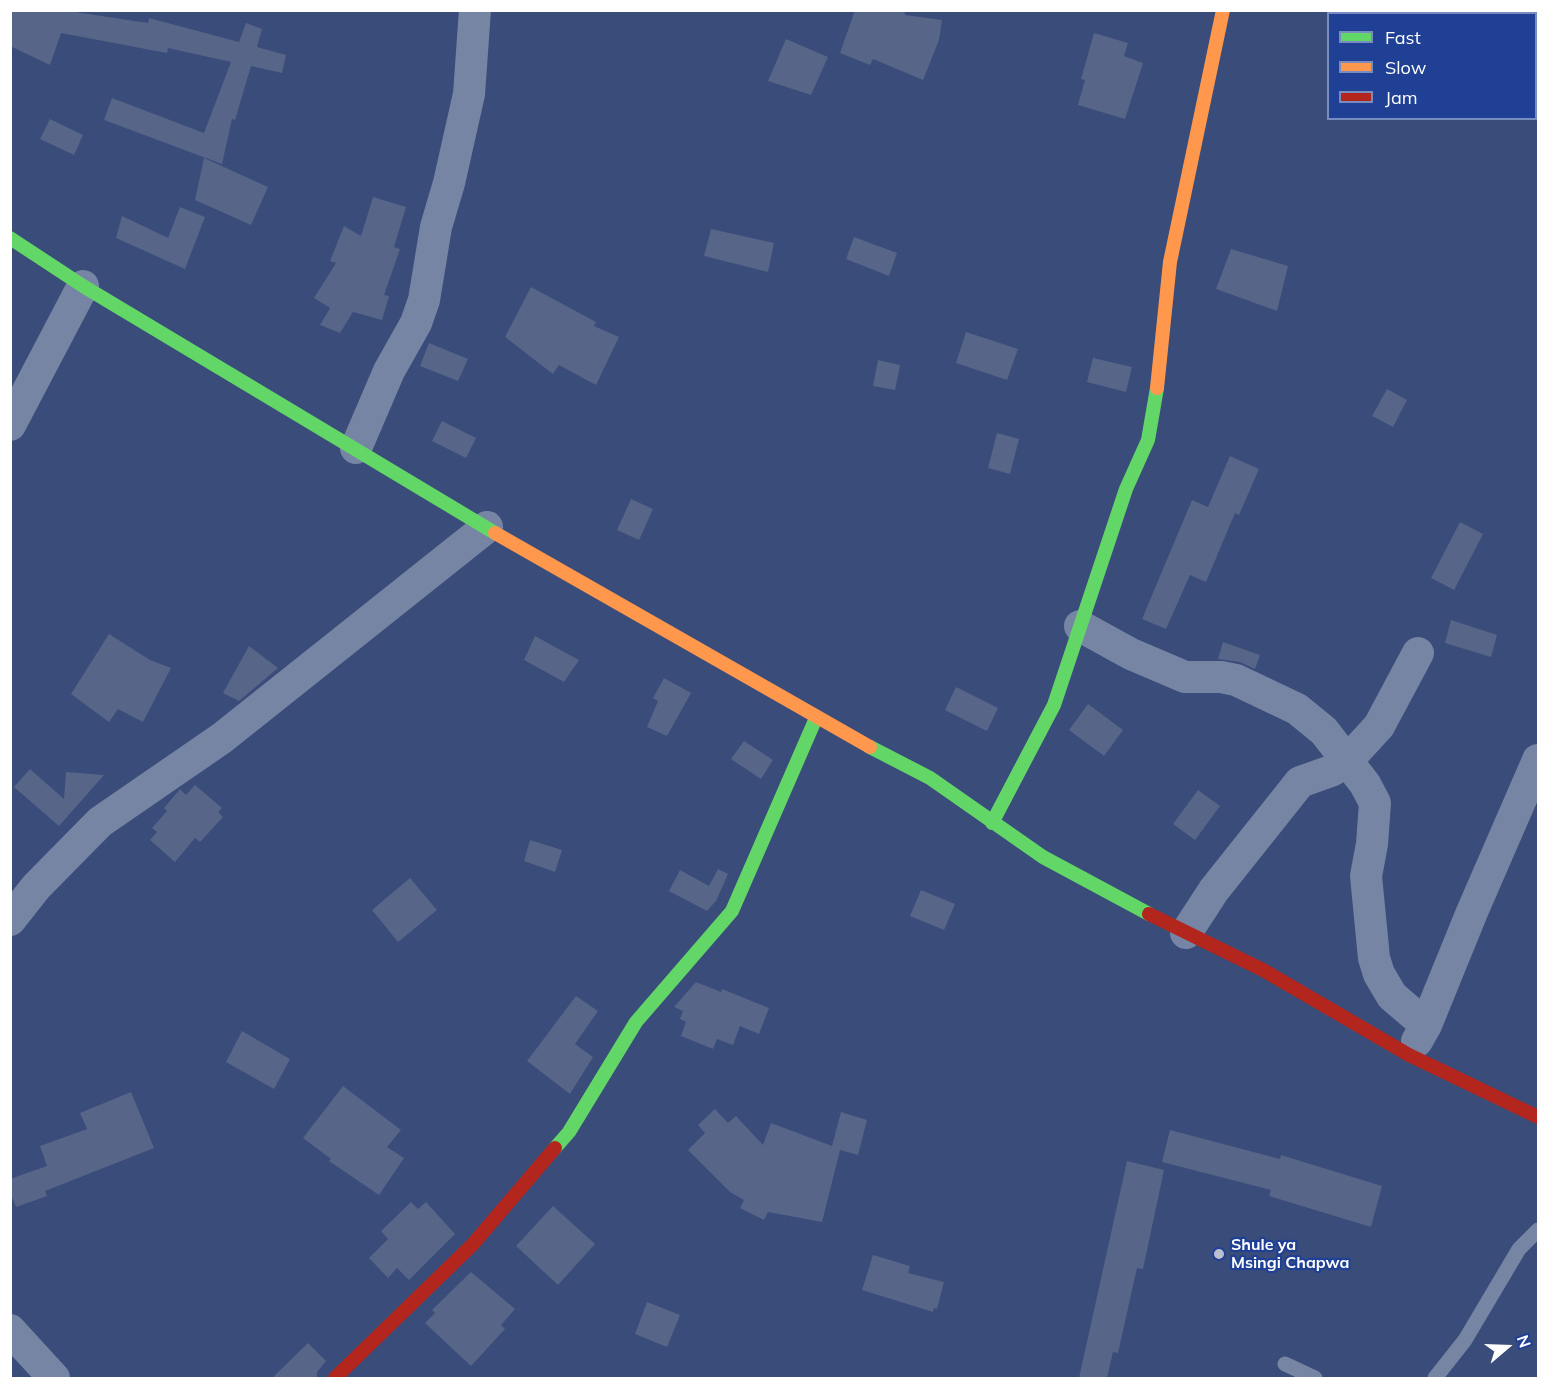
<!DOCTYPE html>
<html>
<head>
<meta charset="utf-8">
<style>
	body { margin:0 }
	#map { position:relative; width:1549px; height:1389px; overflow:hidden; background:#3a4c79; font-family:Mulish,sans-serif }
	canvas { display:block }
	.frame { position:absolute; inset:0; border:12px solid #fff; pointer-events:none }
	.legend { position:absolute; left:1327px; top:12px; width:210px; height:108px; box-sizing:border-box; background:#1f4094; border:2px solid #798cbf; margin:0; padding:8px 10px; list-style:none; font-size:18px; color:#fff }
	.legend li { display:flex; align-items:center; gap:12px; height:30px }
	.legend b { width:30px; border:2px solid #798cbf }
	.north { position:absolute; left:1477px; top:1317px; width:60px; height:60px; -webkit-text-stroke:4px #1f4094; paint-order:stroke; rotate:71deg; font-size:16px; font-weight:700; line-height:24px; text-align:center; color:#fff }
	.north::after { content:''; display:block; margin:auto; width:21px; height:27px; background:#fff; clip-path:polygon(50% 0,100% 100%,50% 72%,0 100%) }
</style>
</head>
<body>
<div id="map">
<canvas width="1549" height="1389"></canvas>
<div class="frame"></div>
<ul class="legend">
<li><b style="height:8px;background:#63d668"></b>Fast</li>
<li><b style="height:8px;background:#ff974d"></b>Slow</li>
<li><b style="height:8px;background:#b3261e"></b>Jam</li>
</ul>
<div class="north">N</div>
</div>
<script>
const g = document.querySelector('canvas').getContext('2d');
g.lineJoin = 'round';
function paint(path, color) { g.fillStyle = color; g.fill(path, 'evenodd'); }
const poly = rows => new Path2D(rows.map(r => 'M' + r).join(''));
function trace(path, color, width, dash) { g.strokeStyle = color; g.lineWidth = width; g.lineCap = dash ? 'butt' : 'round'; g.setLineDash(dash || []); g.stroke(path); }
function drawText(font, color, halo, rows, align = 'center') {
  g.font = font + ' Mulish,sans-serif'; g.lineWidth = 4.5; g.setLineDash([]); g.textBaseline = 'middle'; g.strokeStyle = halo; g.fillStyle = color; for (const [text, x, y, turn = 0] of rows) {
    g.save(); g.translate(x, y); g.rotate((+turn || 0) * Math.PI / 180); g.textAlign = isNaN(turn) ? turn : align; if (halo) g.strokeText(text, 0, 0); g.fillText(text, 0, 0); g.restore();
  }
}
paint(poly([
	[10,10,62,10,148,23,149,18,239,42,246,23,262,29,257,47,286,55,282,73,251,66,235,120,232,119,222,164,104,120,112,98,204,133,231,62,168,48,167,53,61,33,50,65,10,46],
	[855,10,904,10,905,15,942,20,939,40,923,80,873,59,870,65,840,53],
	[1094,33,1128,43,1124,56,1143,63,1125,119,1078,105,1085,80,1081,79],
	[786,39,828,57,811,95,768,81],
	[50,119,83,135,74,155,40,139],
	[204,158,268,187,251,225,195,200],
	[373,197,406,207,394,247,400,249,384,295,389,296,382,320,353,312,340,333,320,325,330,308,314,298,336,263,330,261,344,226,361,236],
	[180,207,205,217,185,269,116,238,122,216,168,238],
	[711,229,774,243,768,272,704,256],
	[854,237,897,253,889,276,846,259],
	[1231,249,1288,266,1277,311,1216,289],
	[531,287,596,322,594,326,619,337,596,385,559,365,553,374,505,337],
	[966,332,1018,349,1007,380,956,363],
	[429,343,468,359,458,381,420,366],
	[1093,358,1132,367,1126,392,1087,382],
	[878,360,900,365,895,390,873,386],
	[1387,389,1407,400,1393,427,1372,416],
	[442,421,476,438,466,458,432,441],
	[997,433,1019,439,1010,474,988,468],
	[1230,456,1259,469,1239,515,1235,513,1206,582,1190,575,1166,629,1142,619,1192,500,1208,507],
	[631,499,653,509,639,540,617,530],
	[1460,522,1483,534,1454,590,1431,578],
	[1451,620,1497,635,1491,657,1445,643],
	[109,634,150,660,171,668,143,722,118,709,109,722,71,694],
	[535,636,579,660,564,682,524,660],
	[1223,642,1260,655,1255,669,1240,662,1218,659],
	[249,646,278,668,239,701,223,693],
	[664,678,691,693,667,736,647,727,658,701,653,698],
	[956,687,998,708,987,731,945,710],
	[1088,704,1123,730,1104,756,1069,730],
	[744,741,773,760,761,779,731,759],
	[30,769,64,799,66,772,104,775,59,826,14,787],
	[195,785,222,808,218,812,223,817,200,842,195,838,175,862,150,840,157,832,152,828,167,811,164,808,180,789,186,795],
	[1198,790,1220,806,1195,840,1173,824],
	[530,840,562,850,555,872,524,861],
	[718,869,728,874,716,901,707,911,669,891,680,870,709,886],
	[410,878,437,910,398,942,372,910],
	[921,890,955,904,944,930,910,916],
	[696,982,721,992,722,989,769,1008,759,1034,740,1026,733,1045,717,1039,713,1049,681,1036,686,1022,680,1019,683,1011,674,1007],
	[576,996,598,1011,575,1044,593,1057,570,1094,527,1061],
	[242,1031,290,1059,274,1089,226,1062],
	[343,1086,401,1130,387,1147,404,1158,379,1195,329,1161,331,1159,303,1138],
	[131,1092,154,1148,45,1191,47,1196,16,1207,10,1192,10,1179,47,1166,40,1146,87,1129,80,1113],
	[715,1109,728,1123,736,1116,763,1145,771,1123,832,1146,841,1112,867,1120,858,1155,840,1150,822,1222,768,1212,764,1220,740,1208,744,1200,730,1192,688,1150,705,1133,698,1125],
	[1170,1130,1280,1159,1281,1155,1382,1186,1371,1227,1269,1196,1271,1190,1162,1162],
	[1127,1161,1164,1170,1143,1269,1137,1268,1118,1353,1113,1352,1107,1378,1079,1378],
	[411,1202,418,1209,426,1202,455,1234,409,1280,397,1268,388,1278,369,1258,388,1239,381,1231],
	[553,1206,595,1244,558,1285,516,1246],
	[873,1255,910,1266,908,1273,944,1282,937,1309,934,1308,933,1312,862,1290],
	[471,1272,515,1309,501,1325,505,1329,471,1366,425,1323,435,1313,432,1310],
	[647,1302,680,1315,667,1347,635,1334],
	[308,1343,326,1361,317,1372,317,1378,272,1378]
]), '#566588');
trace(poly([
	[1285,1364,1315,1378],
	[1435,1378,1465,1340,1519,1249,1538,1230]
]), '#7785a4', 15);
trace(poly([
	[1381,10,1398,14],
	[1536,21,1538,21],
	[10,425,83,286],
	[356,448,389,371,416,323,424,300,436,227,449,183,469,94,475,10],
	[1080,626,1131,654,1185,677,1221,677,1236,680,1297,709,1324,731,1365,784,1375,803,1372,844,1366,876,1374,958,1379,974,1392,996,1426,1025],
	[10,920,36,887,100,822,222,738,487,527],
	[1186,933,1214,890,1300,782,1331,771,1346,762,1379,726,1418,653],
	[1417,1041,1426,1025,1472,912,1538,760],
	[10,1330,54,1378]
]), '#7785a4', 32);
trace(poly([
	[10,238,83,286,495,533],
	[870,747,930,778,1043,857,1149,914],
	[992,823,1054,705,1126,489,1148,440,1157,388],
	[555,1148,569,1132,636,1022,732,911,816,718]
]), '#63d668', 14);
trace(poly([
	[1157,388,1170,262,1223,10],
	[495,533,870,747]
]), '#ff974d', 14);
trace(poly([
	[1149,914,1263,970,1409,1055,1538,1117],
	[335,1378,473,1244,555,1148]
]), '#b3261e', 14);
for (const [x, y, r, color] of [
	[1219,1254,6,"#bac0d0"]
]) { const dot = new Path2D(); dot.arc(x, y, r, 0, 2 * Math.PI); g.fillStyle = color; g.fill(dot); trace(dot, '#1f4094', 2); }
drawText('bold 16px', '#fff', '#1f4094', [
	["Shule ya",1231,1245],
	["Msingi Chapwa",1231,1263]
], 'left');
</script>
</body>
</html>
